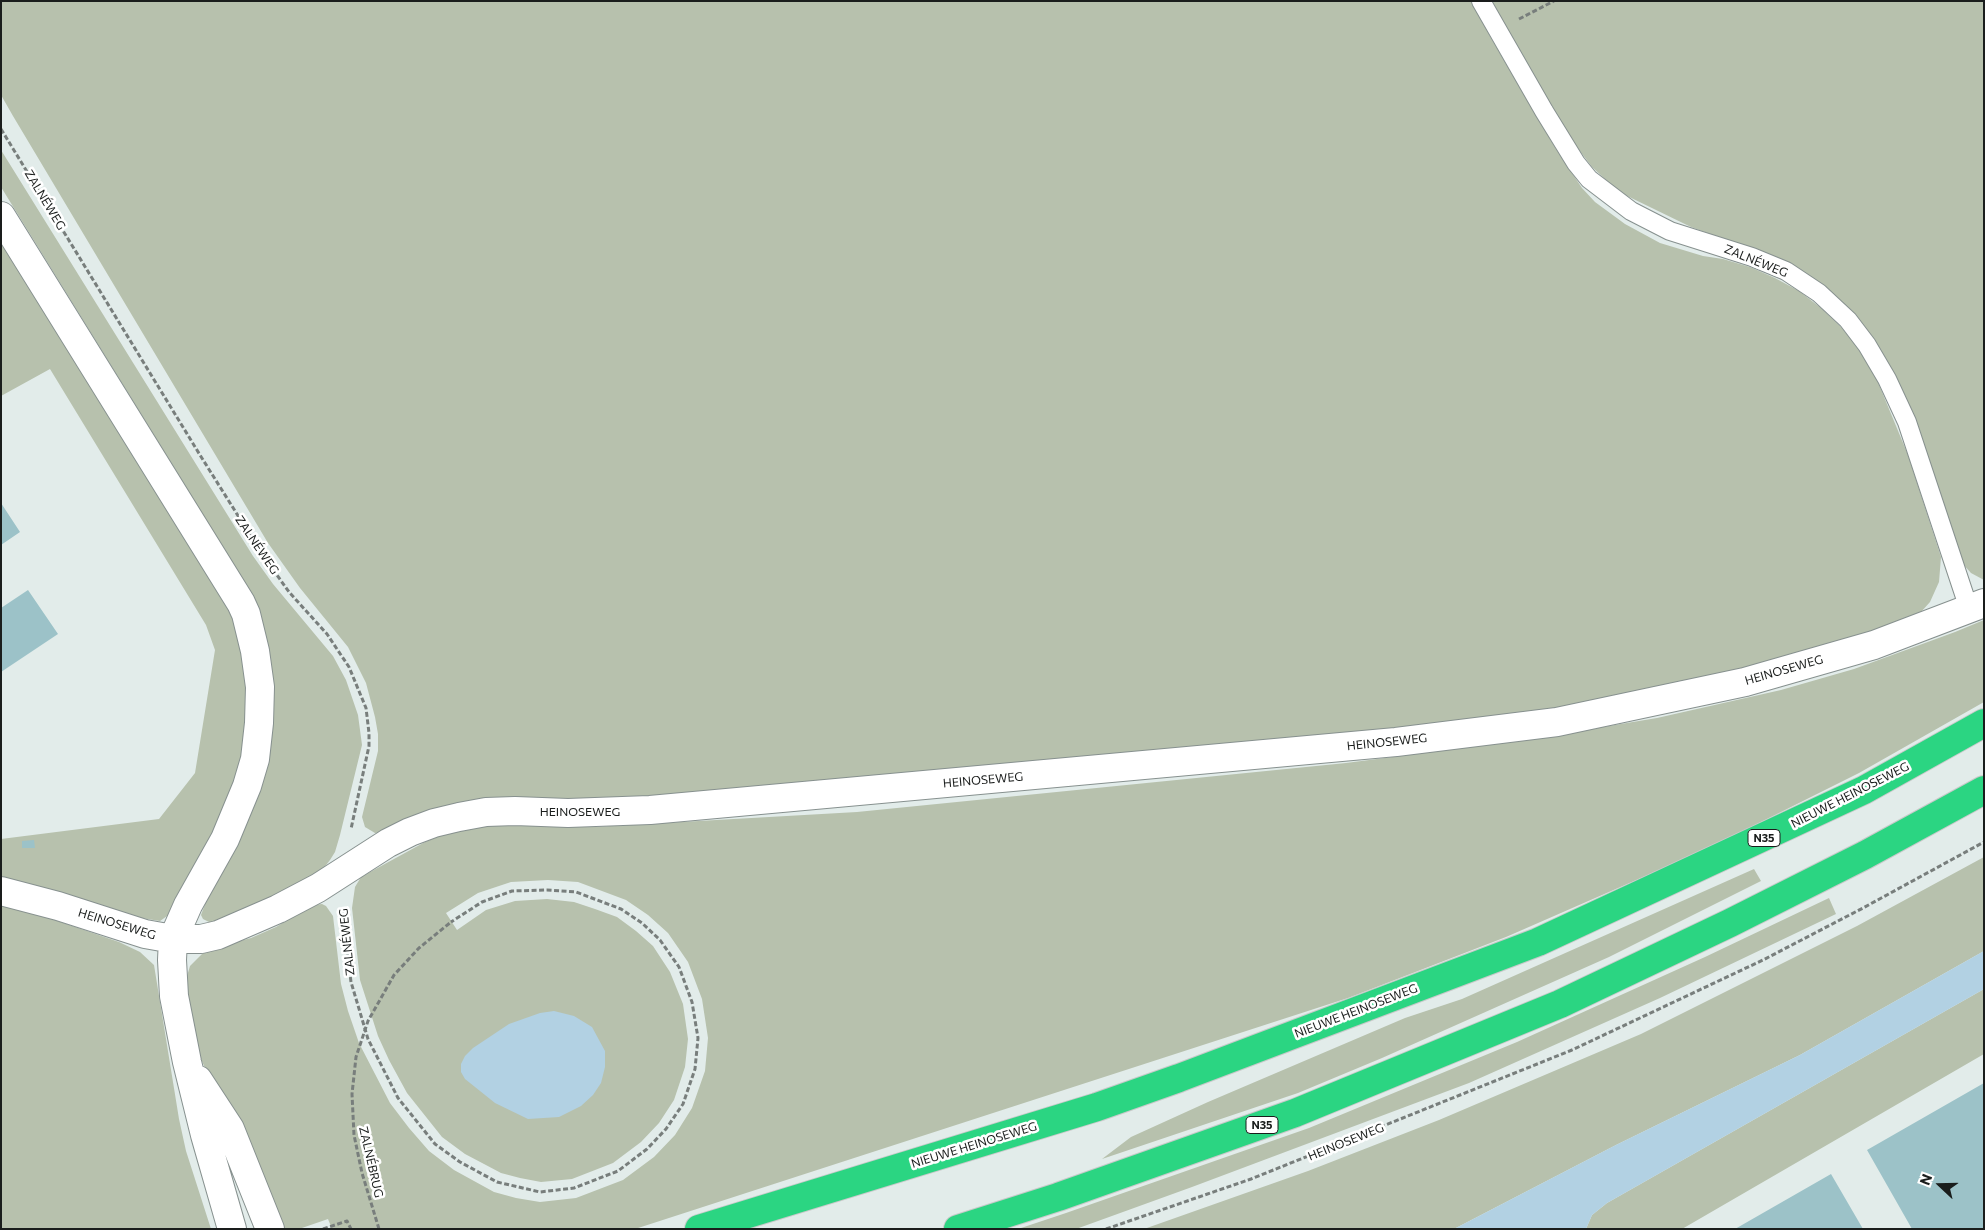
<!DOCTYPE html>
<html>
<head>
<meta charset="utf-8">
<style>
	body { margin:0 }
	#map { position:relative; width:1985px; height:1230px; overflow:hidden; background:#e2ecea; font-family:Commissioner,sans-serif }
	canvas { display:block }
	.frame { position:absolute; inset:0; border:2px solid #1a1d1c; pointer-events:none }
	.north { position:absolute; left:1915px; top:1160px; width:50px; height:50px; -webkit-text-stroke:4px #fff; paint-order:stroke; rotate:291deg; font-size:14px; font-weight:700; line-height:20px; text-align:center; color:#1a1d1c }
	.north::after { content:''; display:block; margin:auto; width:18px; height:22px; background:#1a1d1c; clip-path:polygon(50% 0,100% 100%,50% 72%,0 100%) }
</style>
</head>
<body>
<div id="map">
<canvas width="1985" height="1230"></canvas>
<div class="frame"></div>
<div class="north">N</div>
</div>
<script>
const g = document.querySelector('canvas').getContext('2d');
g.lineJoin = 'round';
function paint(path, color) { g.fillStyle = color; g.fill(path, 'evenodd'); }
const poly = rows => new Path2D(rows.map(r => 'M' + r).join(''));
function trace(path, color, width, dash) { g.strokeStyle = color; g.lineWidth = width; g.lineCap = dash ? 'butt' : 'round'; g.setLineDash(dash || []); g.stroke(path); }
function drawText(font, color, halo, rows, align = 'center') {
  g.font = font + ' Commissioner,sans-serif'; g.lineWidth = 5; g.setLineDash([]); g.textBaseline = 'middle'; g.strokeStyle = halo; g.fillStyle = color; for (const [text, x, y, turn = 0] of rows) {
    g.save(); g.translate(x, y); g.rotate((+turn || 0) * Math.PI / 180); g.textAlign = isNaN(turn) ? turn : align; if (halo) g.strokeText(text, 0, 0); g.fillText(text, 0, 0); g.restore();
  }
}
paint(poly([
	[1,1,1471,1,1491,38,1556,149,1582,188,1595,202,1625,224,1660,243,1703,256,1723,259,1750,267,1775,278,1799,291,1821,308,1842,328,1860,350,1875,375,1908,455,1941,557,1939,582,1930,602,1921,612,1908,620,1860,638,1694,681,1556,710,1398,730,375,833,365,827,362,817,378,751,378,734,375,717,366,683,348,647,300,588,268,543,13,116,1,95],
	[1489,1,1984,1,1984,580,1971,573,1962,563,1905,400,1889,364,1869,333,1779,259,1691,227,1619,192,1592,167,1573,142,1534,83],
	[1,150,253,556,273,584,333,656,346,680,358,715,362,745,340,835,335,852,330,860,323,869,312,877,272,898,213,924,203,919,201,915,207,899,249,818,259,790,253,596,1,187],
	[1,243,235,619,245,655,248,690,242,756,226,809,170,914,160,921,122,915,1,878,1,839,159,819,195,773,215,650,206,625,50,369,1,396],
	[1984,620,1984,702,1859,773,1705,850,1506,937,1348,998,635,1229,332,1229,328,1219,299,1229,281,1229,199,1055,186,1004,187,976,190,966,206,950,251,938,276,927,313,905,322,904,326,906,333,916,341,984,348,1011,359,1043,390,1103,409,1128,429,1151,454,1170,494,1192,516,1198,540,1202,576,1198,623,1180,654,1157,675,1135,692,1108,705,1071,708,1038,702,999,688,962,668,933,648,915,626,900,578,882,548,880,511,882,478,893,446,913,457,930,486,910,515,901,547,899,574,902,595,909,617,917,636,931,653,946,670,972,683,1004,688,1039,685,1067,674,1100,659,1123,641,1142,613,1163,572,1179,541,1182,520,1178,501,1173,484,1164,465,1154,442,1137,407,1093,389,1060,378,1036,360,980,352,908,355,887,361,877,425,842,453,831,504,823,593,827,857,812,1346,763,1524,740,1657,718,1781,690,1854,669,1955,632],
	[1984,857,1984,951,1800,1055,1616,1145,1454,1229,1144,1229,1308,1171,1439,1120,1641,1034,1857,926],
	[1754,869,1761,881,1609,957,1382,1058,1298,1093,1102,1159,1131,1137,1208,1102,1405,1018,1462,999],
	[1829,898,1836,914,1660,998,1469,1083,1192,1187,1076,1229,1018,1229,1066,1213,1309,1128,1517,1042,1705,957],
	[1,905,23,909,119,942,140,952,154,965,179,1119,186,1151,211,1229,1,1229],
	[1984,989,1984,1054,1682,1229,1586,1229,1592,1215,1607,1203]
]), '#b7c1ad');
paint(poly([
	[1984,951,1984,989,1607,1203,1592,1215,1586,1229,1454,1229,1616,1145,1800,1055],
	[554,1011,574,1016,592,1027,605,1051,605,1067,601,1083,593,1095,581,1106,559,1117,528,1119,495,1103,465,1079,461,1072,461,1064,465,1056,473,1048,509,1024,540,1013]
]), '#b2d1e3');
paint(poly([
	[1,503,20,532,1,545],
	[28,590,58,634,1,672,1,608],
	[34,840,35,848,22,848,22,841],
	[1984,1083,1984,1229,1912,1229,1867,1150],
	[1831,1174,1863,1229,1735,1229]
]), '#9cc2c8');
const lane = poly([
	[1481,1,1544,111,1576,163,1589,179,1631,211,1670,231,1752,257,1786,271,1819,293,1848,320,1867,345,1887,379,1907,422,1969,609]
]);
const street = poly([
	[1,216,241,603,246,614,255,651,260,687,259,723,255,759,247,786,225,839,188,905,173,939,172,960,174,996,187,1062,205,1135,232,1229],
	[1,891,58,906,145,934,173,939,201,939,218,935,278,909,318,888,388,843,410,832,434,823,459,817,486,812,515,811,568,813,650,810,1396,742,1557,722,1745,682,1874,645,1984,603],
	[198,1080,230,1129,270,1229]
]);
const highway = poly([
	[699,1229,1097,1107,1179,1078,1538,942,1864,790,1984,723],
	[958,1229,1058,1197,1295,1113,1560,1004,1730,923,1865,855,1984,790]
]);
trace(lane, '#87918f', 20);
trace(street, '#87918f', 30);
trace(highway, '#c8c9c9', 30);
trace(poly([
	[1519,19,1554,1],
	[1,129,200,455,262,554,289,592,327,634,349,667,366,708,369,733,369,746,351,829],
	[342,910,351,982,368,1039,398,1098,435,1144,460,1162,497,1182,540,1192,574,1188,618,1171,647,1149,666,1129,683,1104,695,1069,698,1038,692,1002,679,967,660,940,642,923,621,909,576,892,547,890,512,891,482,902,451,922],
	[323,1229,347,1221,351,1229],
	[1106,1229,1251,1179,1572,1050,1763,960,1863,908,1984,842]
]), '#787e7c', 3, [5, 2.5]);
trace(lane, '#fff', 18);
trace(street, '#fff', 28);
trace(highway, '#2bd582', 28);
trace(poly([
	[379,1229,362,1173,354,1135,352,1094,356,1057,368,1021,394,975,419,948,451,922]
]), '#787e7c', 3, [5, 2.5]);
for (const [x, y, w] of [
	[1764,838,32],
	[1262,1125,32]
]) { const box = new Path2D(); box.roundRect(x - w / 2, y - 8.5, w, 17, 4); g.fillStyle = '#fff'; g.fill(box); trace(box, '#1a1d1c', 1); }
drawText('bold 11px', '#1a1d1c', null, [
	["N35",1764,838],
	["N35",1262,1125]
]);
drawText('12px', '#1a1d1c', '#fff', [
	["ZALNÉWEG",45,200,59],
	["ZALNÉWEG",1756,261,22],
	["ZALNÉWEG",257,545,56],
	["HEINOSEWEG",1784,670,-16],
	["HEINOSEWEG",1387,742,-6],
	["HEINOSEWEG",983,780,-5],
	["NIEUWE HEINOSEWEG",1850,795,-27],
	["HEINOSEWEG",580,812],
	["HEINOSEWEG",117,924,17],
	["ZALNÉWEG",347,942,-96],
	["NIEUWE HEINOSEWEG",1356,1011,-21],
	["HEINOSEWEG",1346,1142,-22],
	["NIEUWE HEINOSEWEG",974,1145,-17],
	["ZALNÉBRUG",371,1162,77]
]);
</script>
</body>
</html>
